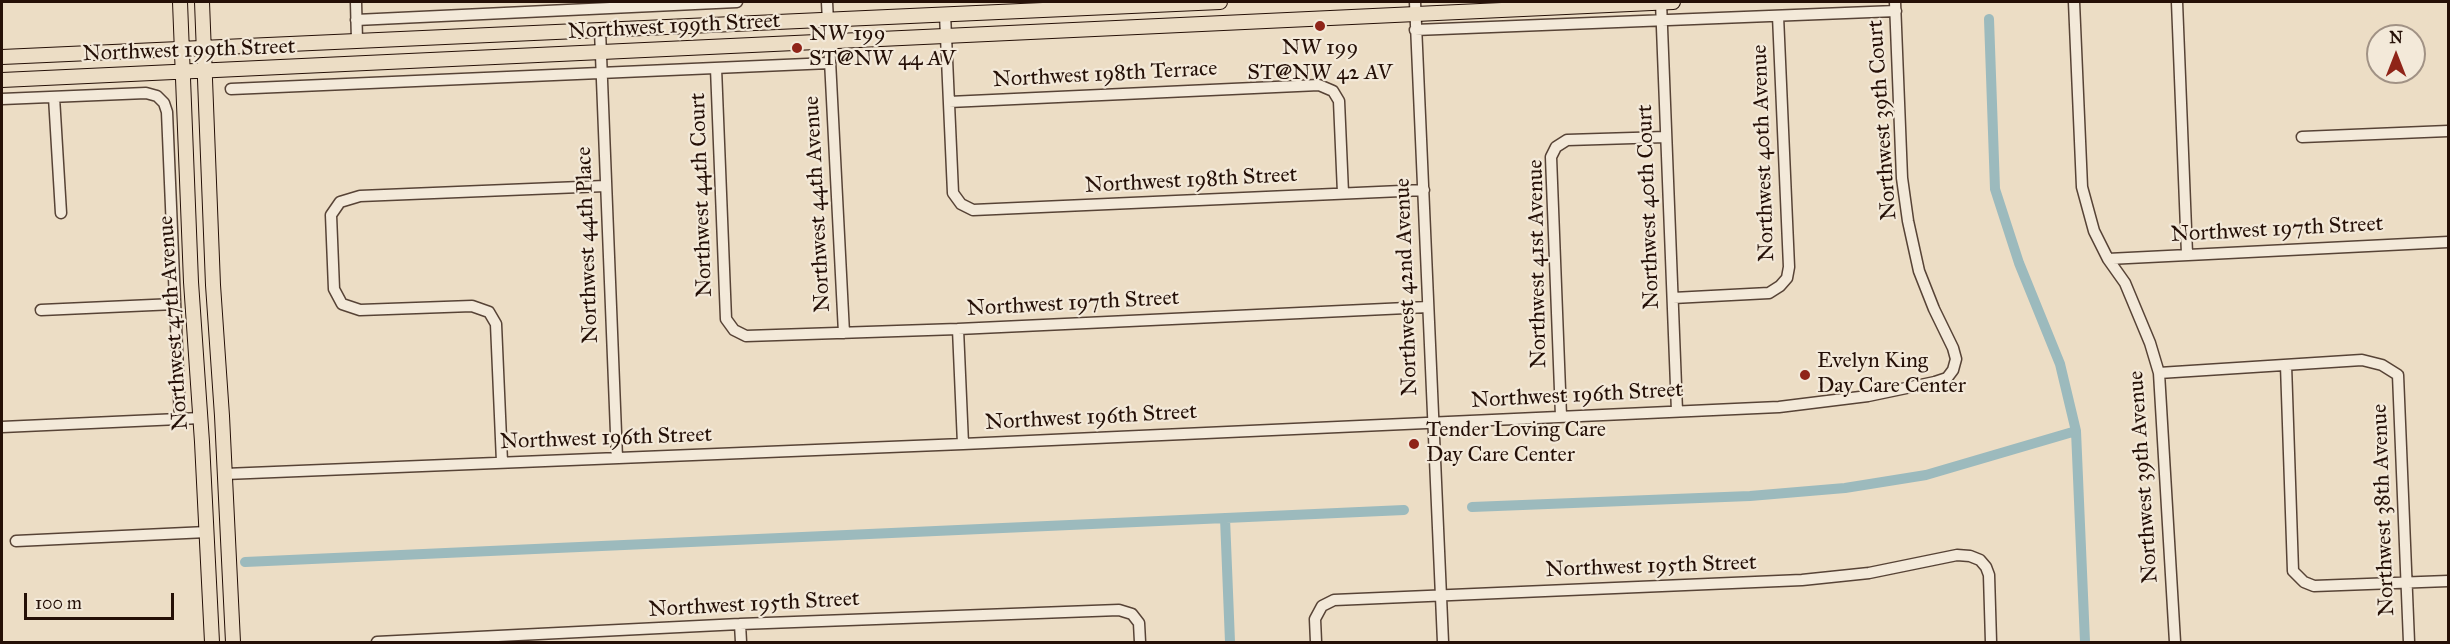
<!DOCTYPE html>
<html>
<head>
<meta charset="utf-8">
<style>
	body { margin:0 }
	#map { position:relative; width:2450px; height:644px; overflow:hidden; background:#ecddc5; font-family:"IM FELL Great Primer",serif }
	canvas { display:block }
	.frame { position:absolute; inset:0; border:3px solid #251007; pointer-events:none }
	.north { position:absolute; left:2366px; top:24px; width:60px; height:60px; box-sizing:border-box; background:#f3e9d9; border:2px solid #a19285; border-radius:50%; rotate:0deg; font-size:16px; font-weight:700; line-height:24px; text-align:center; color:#251007 }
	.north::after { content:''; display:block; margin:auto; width:21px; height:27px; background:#8f2418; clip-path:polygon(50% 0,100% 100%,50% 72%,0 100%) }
	.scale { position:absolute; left:24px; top:593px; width:150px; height:27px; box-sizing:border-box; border:3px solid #251007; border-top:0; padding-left:8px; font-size:18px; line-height:21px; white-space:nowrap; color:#251007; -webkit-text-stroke:4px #f3e9d9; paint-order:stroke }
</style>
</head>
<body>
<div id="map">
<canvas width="2450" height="644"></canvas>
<div class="frame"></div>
<div class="north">N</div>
<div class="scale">100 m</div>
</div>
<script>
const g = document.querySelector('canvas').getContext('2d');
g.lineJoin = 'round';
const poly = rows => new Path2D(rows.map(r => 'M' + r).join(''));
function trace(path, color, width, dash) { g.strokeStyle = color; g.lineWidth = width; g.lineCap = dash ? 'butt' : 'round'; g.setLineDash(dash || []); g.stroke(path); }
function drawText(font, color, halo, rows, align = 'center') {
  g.font = font + ' "IM FELL Great Primer",serif'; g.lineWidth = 4.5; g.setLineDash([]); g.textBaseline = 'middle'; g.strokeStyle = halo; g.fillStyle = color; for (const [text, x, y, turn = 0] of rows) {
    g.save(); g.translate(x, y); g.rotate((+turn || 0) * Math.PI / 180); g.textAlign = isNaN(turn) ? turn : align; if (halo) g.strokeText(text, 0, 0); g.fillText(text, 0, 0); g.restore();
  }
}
trace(poly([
	[1989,19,1995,189,2019,263,2060,364,2076,431,2085,642],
	[1472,507,1750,496,1845,488,1926,475,2076,431],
	[1225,518,1230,642],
	[245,562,1404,510]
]), '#9cbabd', 10);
const minor = poly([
	[356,2,357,41],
	[827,2,844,333],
	[1415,2,1443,642],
	[1661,2,1677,411],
	[2074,2,2082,187,2094,231,2108,259,2125,283,2150,343,2159,373,2175,642],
	[2177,2,2187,254],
	[945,14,953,193,961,204,973,210,1424,190],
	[356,20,737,2],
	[600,30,617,458],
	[1415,30,1896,11],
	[716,68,726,319,734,330,746,336,958,329,1428,307],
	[231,89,830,63],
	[54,97,61,213],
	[2,99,146,93,157,96,164,103,167,112,180,419],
	[949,102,1319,85,1333,91,1339,101,1343,193],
	[2302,137,2448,131],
	[2108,259,2448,242],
	[1673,298,1769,293,1780,286,1787,278,1789,267,1778,16],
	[41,310,175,304],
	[958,329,963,444],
	[2286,365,2293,571,2304,582,2314,586,2448,581],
	[2159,373,2362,360,2382,365,2398,375,2409,642],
	[1561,416,1551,157,1556,147,1567,140,1666,137],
	[2,427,201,418],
	[502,462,496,324,489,312,472,306,360,310,342,304,334,289,331,215,340,202,360,196,605,186],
	[225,474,963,444,1779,407,1868,396,1935,382,1947,378,1953,370,1956,359,1953,348,1934,309,1919,271,1908,221,1902,178,1895,2],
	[16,541,207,532],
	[740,624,741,642],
	[377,642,740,624,1119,610,1132,614,1139,623,1140,642],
	[1316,642,1315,619,1322,606,1334,600,1802,580,1869,573,1957,555,1970,556,1980,560,1986,567,1989,575,1991,642]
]);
const major = poly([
	[180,2,191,282,202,442,212,642],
	[202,2,213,285,222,416,233,642],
	[2,57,1220,2],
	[2,80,1673,2]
]);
trace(minor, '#574336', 13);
trace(major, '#251007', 16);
trace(minor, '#f3e9d9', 10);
trace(major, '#ecddc5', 14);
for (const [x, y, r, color] of [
	[1320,26,6,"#8f2418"],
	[797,48,6,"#8f2418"],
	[1805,375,6,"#8f2418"],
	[1414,444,6,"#8f2418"]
]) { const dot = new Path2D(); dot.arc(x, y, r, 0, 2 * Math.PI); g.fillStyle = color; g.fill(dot); trace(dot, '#f3e9d9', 2); }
drawText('22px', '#251007', '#f3e9d9', [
	["Northwest 199th Street",674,27,-3],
	["Northwest 199th Street",189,51,-2],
	["Northwest 198th Terrace",1105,75,-3],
	["Northwest 39th Court",1883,120,-94],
	["Northwest 40th Avenue",1764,153,-92],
	["Northwest 198th Street",1191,181,-3],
	["Northwest 44th Court",702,195,-92],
	["Northwest 44th Avenue",818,204,-93],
	["Northwest 40th Court",1649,207,-92],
	["Northwest 197th Street",2277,230,-3],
	["Northwest 44th Place",588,245,-92],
	["Northwest 41st Avenue",1538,264,-91],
	["Northwest 42nd Avenue",1407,287,-92],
	["Northwest 197th Street",1073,304,-3],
	["Northwest 47th Avenue",174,323,-94],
	["Northwest 196th Street",1577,396,-3],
	["Northwest 196th Street",1091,418,-3],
	["Northwest 196th Street",606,439,-2],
	["Northwest 39th Avenue",2144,477,-94],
	["Northwest 38th Avenue",2384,510,-92],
	["Northwest 195th Street",1651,567,-2],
	["Northwest 195th Street",754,605,-3]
]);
drawText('22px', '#251007', '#f3e9d9', [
	["NW 199",809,35],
	["ST@NW 44 AV",809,60],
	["NW 199",1320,49,"center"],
	["ST@NW 42 AV",1320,74,"center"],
	["Evelyn King",1817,362],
	["Day Care Center",1817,387],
	["Tender Loving Care",1426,431],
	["Day Care Center",1426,456]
], 'left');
</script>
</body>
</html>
